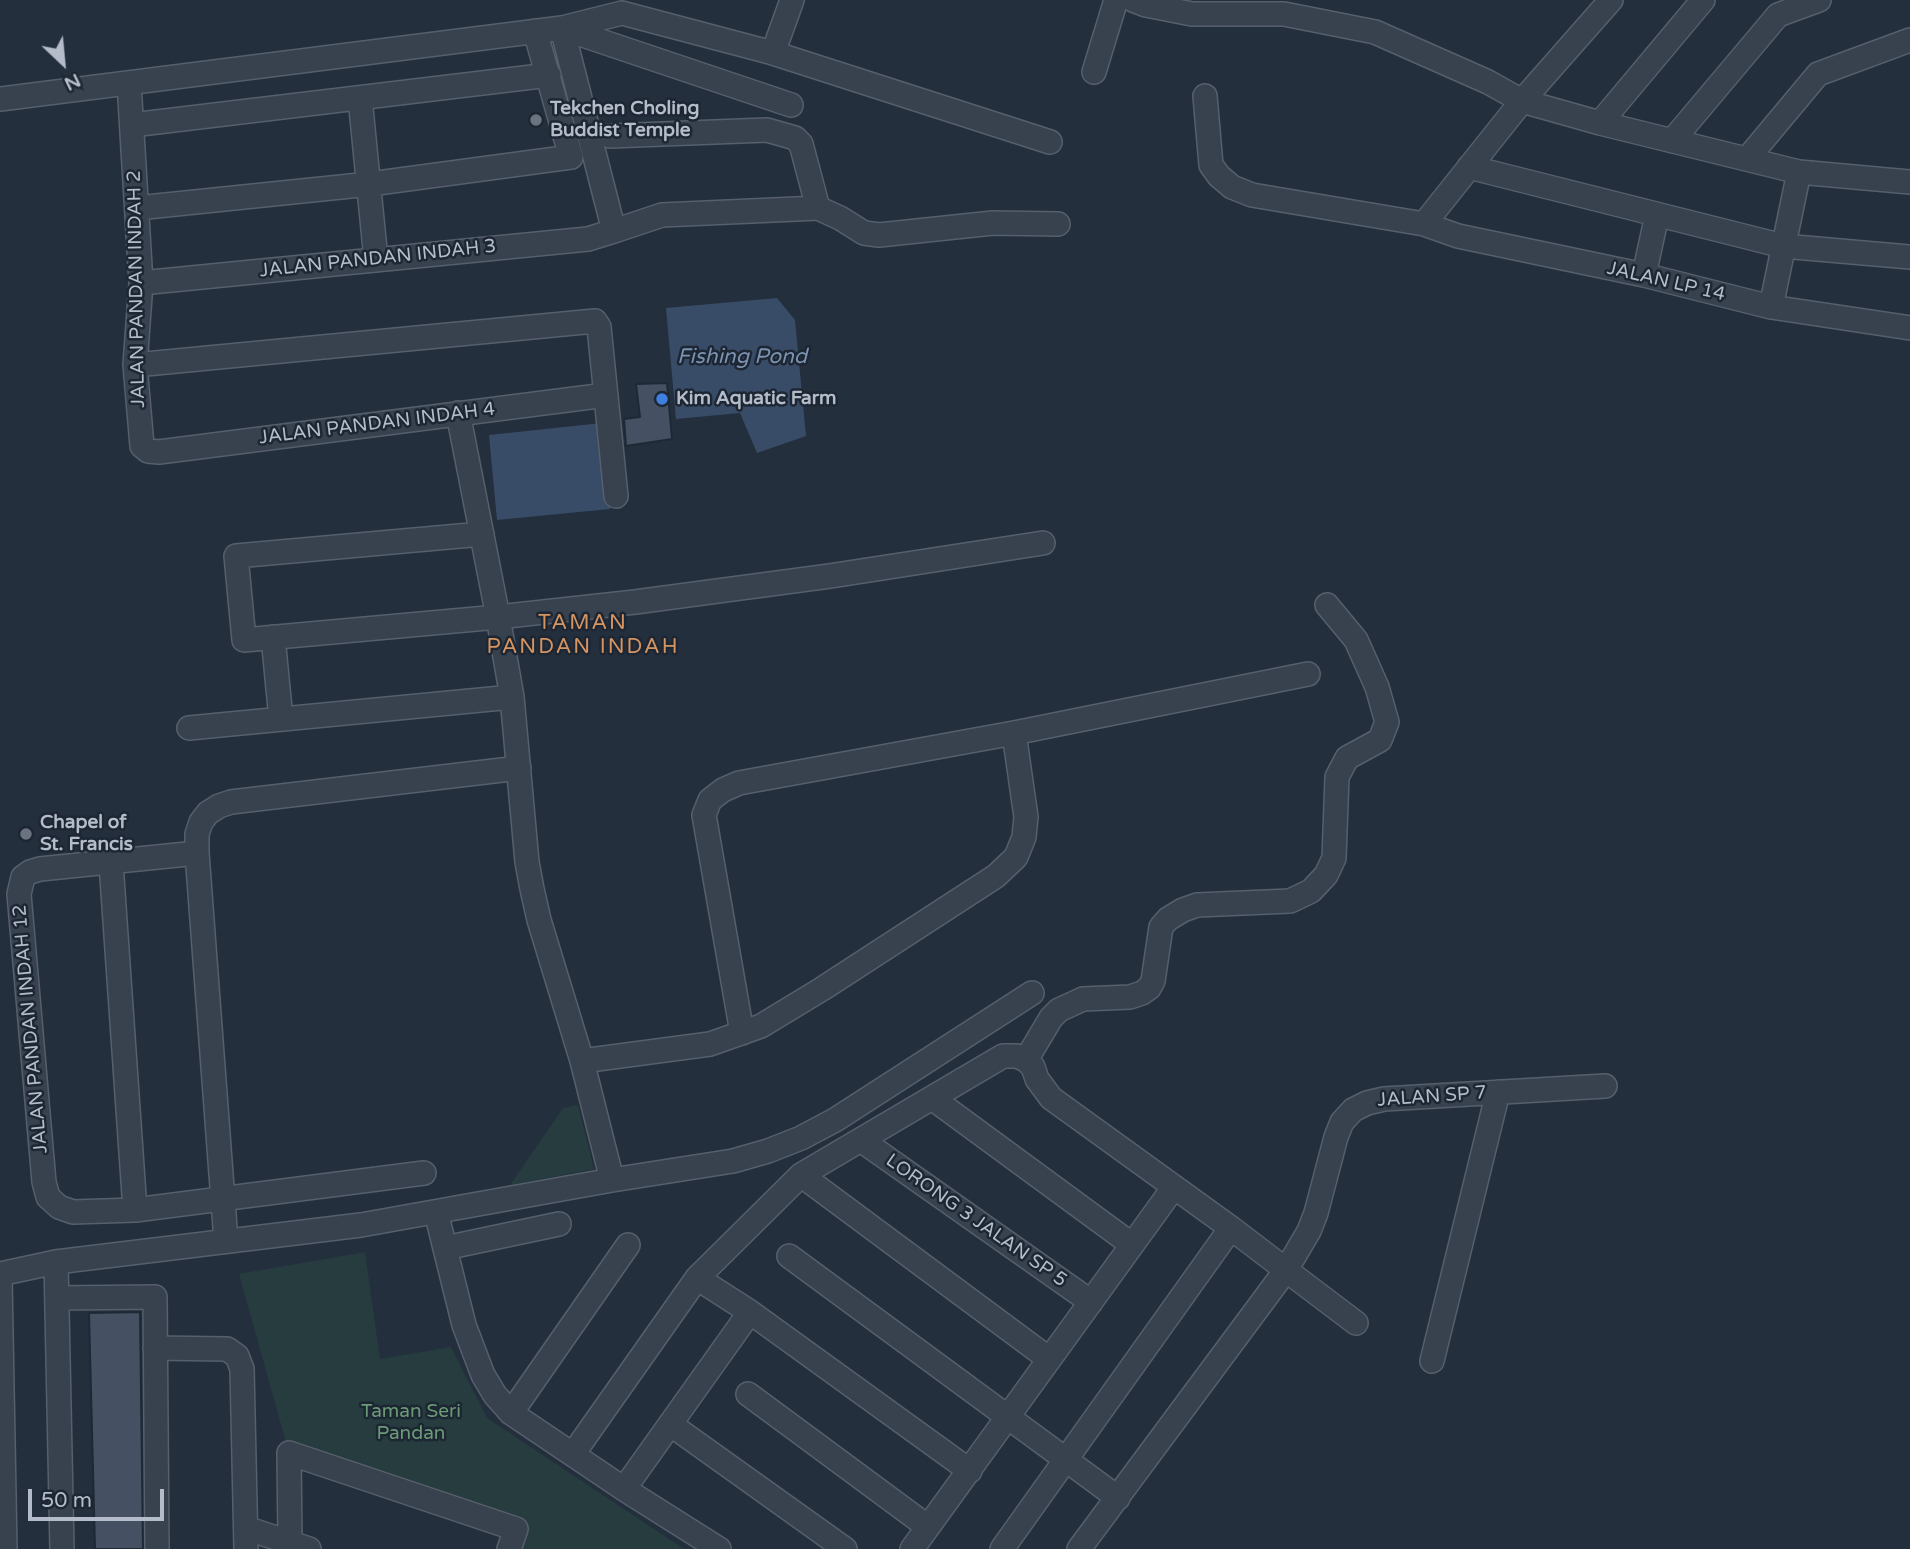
<!DOCTYPE html>
<html>
<head>
<meta charset="utf-8">
<style>
	body { margin:0 }
	#map { position:relative; width:1910px; height:1549px; overflow:hidden; background:#242f3e; font-family:"Varela Round",sans-serif }
	canvas { display:block }
	.north { position:absolute; left:28px; top:28px; width:70px; height:70px; -webkit-text-stroke:5px #1d2633; paint-order:stroke; rotate:154deg; font-size:19px; font-weight:700; line-height:28px; text-align:center; color:#b4bcc9 }
	.north::after { content:''; display:block; margin:auto; width:24px; height:32px; background:#b4bcc9; clip-path:polygon(50% 0,100% 100%,50% 72%,0 100%) }
	.scale { position:absolute; left:28px; top:1489px; width:136px; height:32px; box-sizing:border-box; border:4px solid #b4bcc9; border-top:0; padding-left:9px; font-size:21px; line-height:24px; white-space:nowrap; color:#b4bcc9; -webkit-text-stroke:5px #1d2633; paint-order:stroke }
</style>
</head>
<body>
<div id="map">
<canvas width="1910" height="1549"></canvas>
<div class="north">N</div>
<div class="scale">50 m</div>
</div>
<script>
const g = document.querySelector('canvas').getContext('2d');
g.lineJoin = 'round';
function paint(path, color) { g.fillStyle = color; g.fill(path, 'evenodd'); }
const poly = rows => new Path2D(rows.map(r => 'M' + r).join(''));
function trace(path, color, width, dash) { g.strokeStyle = color; g.lineWidth = width; g.lineCap = dash ? 'butt' : 'round'; g.setLineDash(dash || []); g.stroke(path); }
function drawText(font, color, halo, rows, align = 'center') {
  g.font = font + ' "Varela Round",sans-serif'; g.lineWidth = 5; g.setLineDash([]); g.textBaseline = 'middle'; g.strokeStyle = halo; g.fillStyle = color; for (const [text, x, y, turn = 0] of rows) {
    g.save(); g.translate(x, y); g.rotate((+turn || 0) * Math.PI / 180); g.textAlign = isNaN(turn) ? turn : align; if (halo) g.strokeText(text, 0, 0); g.fillText(text, 0, 0); g.restore();
  }
}
paint(poly([
	[578,1105,594,1169,510,1185,563,1108],
	[365,1252,380,1359,451,1347,487,1418,684,1549,509,1549,516,1529,289,1453,239,1274]
]), '#263c3f');
paint(poly([
	[777,298,795,320,806,436,757,453,740,413,676,419,666,308],
	[602,423,610,509,497,520,489,435]
]), '#394c67');
const building = poly([
	[667,383,672,439,626,446,624,419,640,417,636,384,667,383],
	[140,1312,143,1549,95,1549,89,1313,140,1312]
]);
paint(building, '#455162');
trace(building, '#1f2835', 2);
const minor = poly([
	[1133,0,1146,5,1192,14,1284,14,1375,32,1488,82,1522,101,1600,123,1799,172,1910,182],
	[562,28,614,231,662,215,818,208,840,218,864,233,879,235,993,223,1058,224],
	[562,28,791,105],
	[773,53,1050,142],
	[1094,72,1116,0],
	[129,83,141,283,135,365,142,446,148,451,159,452,606,395],
	[1205,96,1211,165,1219,176,1232,187,1252,195,1424,224,1458,236,1644,275,1771,307,1910,328],
	[360,98,376,260],
	[0,99,562,28,622,13,773,53,792,0],
	[1600,123,1703,0],
	[132,125,549,75],
	[610,136,767,130,795,138,801,144,818,208],
	[1672,141,1778,15,1819,0],
	[1747,159,1818,74,1910,40],
	[1469,167,1783,246,1910,257],
	[137,208,370,184,571,157,535,31],
	[1424,224,1522,101,1611,0],
	[1644,275,1657,215],
	[141,283,588,239,614,231],
	[1771,307,1799,172],
	[135,365,595,321,599,327,616,496],
	[458,413,498,617,512,697,527,862,532,889,539,920,582,1061,612,1180],
	[482,534,236,556,244,640,498,617,635,602,830,576,1043,543],
	[273,637,281,719],
	[189,728,512,697],
	[197,853,40,869,30,872,23,877,19,894,44,1182,48,1197,59,1207,73,1212,135,1210,424,1173],
	[111,863,135,1210],
	[742,1033,704,815,710,800,723,790,739,783,1014,733,1308,674],
	[1026,1060,1051,1018,1059,1010,1083,999,1130,997,1142,993,1149,988,1153,981,1161,927,1168,919,1183,910,1197,905,1290,901,1311,891,1326,875,1334,858,1337,777,1347,758,1380,740,1387,722,1377,687,1356,640,1327,605],
	[582,1061,710,1044,761,1026,822,989,996,876,1016,857,1024,837,1026,817,1014,733],
	[932,1098,1131,1244],
	[861,1140,1091,1302],
	[801,1175,1049,1359],
	[436,1212,464,1325,483,1375,495,1395,511,1413,624,1489,719,1549],
	[226,1241,197,853,197,834,201,822,208,813,219,806,231,802,519,768],
	[445,1248,559,1224],
	[789,1256,1118,1498],
	[56,1262,62,1549],
	[0,1274,56,1262,361,1225,612,1180,733,1161,768,1151,801,1138,835,1120,1032,993],
	[0,1278,5,1549],
	[57,1298,155,1297,157,1549],
	[750,1312,970,1471],
	[1356,1323,1286,1270,1309,1231,1316,1213,1336,1137,1342,1122,1353,1110,1367,1103,1384,1099,1605,1086],
	[155,1348,227,1349,237,1356,242,1369,246,1549],
	[1432,1361,1498,1092],
	[748,1394,928,1527],
	[511,1413,628,1245],
	[670,1424,845,1549],
	[573,1454,697,1278,801,1175,1003,1056,1017,1056,1026,1060,1033,1067,1037,1079,1051,1098,1231,1228,1286,1270,1079,1549],
	[624,1489,750,1312,697,1278],
	[246,1528,309,1549],
	[290,1543,289,1453,516,1529,509,1549],
	[912,1549,1174,1187],
	[1002,1549,1231,1228]
]);
trace(minor, '#565f6c', 26);
trace(minor, '#38414e', 23);
for (const [x, y, r, color] of [
	[536,120,7,"#6b7280"],
	[662,399,7,"#3f7fe0"],
	[26,834,7,"#6b7280"]
]) { const dot = new Path2D(); dot.arc(x, y, r, 0, 2 * Math.PI); g.fillStyle = color; g.fill(dot); trace(dot, '#1d2633', 2.5); }
drawText('bold 19px', '#b4bcc9', '#1d2633', [
	["Tekchen Choling",550,109],
	["Buddist Temple",550,131],
	["Kim Aquatic Farm",676,399],
	["Chapel of",40,823],
	["St. Francis",40,845]
], 'left');
drawText('19px', '#b4bcc9', '#1d2633', [
	["JALAN PANDAN INDAH 3",378,259,-6],
	["JALAN LP 14",1666,282,13],
	["JALAN PANDAN INDAH 2",137,289,-91],
	["JALAN PANDAN INDAH 4",377,424,-7],
	["JALAN PANDAN INDAH 12",31,1029,-95],
	["JALAN SP 7",1432,1097,-4],
	["LORONG 3 JALAN SP 5",976,1221,35]
]);
drawText('19px', '#6b9a76', '#1d2633', [
	["Taman Seri",411,1412],
	["Pandan",411,1434]
]);
drawText('italic 21px', '#7c92b1', '#1d2633', [
	["Fishing Pond",742,357]
]);
g.letterSpacing = '2px';
drawText('21px', '#d59563', '#1d2633', [
	["TAMAN",583,623],
	["PANDAN INDAH",583,647]
]);
g.letterSpacing = '0px';
</script>
</body>
</html>
